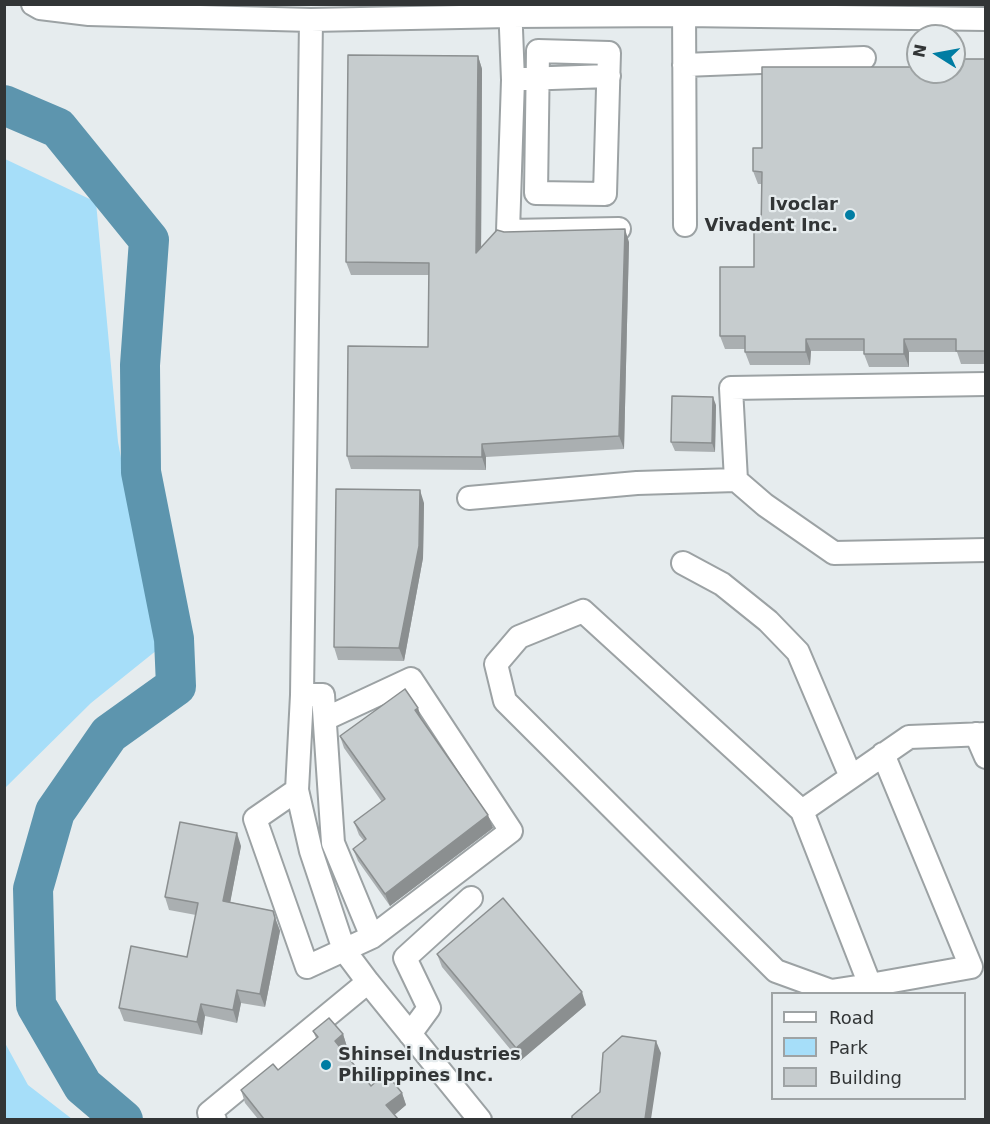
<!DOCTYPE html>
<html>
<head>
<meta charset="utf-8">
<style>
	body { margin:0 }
	#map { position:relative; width:990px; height:1124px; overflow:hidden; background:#e6ecee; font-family:"DejaVu Sans",sans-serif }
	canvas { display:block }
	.frame { position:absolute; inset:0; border:6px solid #323536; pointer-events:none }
	.legend { position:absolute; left:771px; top:992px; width:195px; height:108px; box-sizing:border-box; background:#e6ecee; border:2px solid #9ea3a4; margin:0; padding:8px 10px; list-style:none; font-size:18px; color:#323536 }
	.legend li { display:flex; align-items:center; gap:12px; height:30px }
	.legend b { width:30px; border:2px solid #9ea3a4 }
	.north { position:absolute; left:906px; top:24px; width:60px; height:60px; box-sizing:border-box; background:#e6ecee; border:2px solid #9ea3a4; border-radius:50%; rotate:281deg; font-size:16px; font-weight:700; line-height:24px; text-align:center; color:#323536 }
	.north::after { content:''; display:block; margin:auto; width:21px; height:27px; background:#007da3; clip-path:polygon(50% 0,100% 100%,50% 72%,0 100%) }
</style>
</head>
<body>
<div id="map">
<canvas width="990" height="1124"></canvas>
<div class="frame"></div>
<ul class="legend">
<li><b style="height:8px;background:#fff"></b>Road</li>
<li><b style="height:16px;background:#a6def9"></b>Park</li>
<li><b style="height:16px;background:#c6ccce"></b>Building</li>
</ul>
<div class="north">N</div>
</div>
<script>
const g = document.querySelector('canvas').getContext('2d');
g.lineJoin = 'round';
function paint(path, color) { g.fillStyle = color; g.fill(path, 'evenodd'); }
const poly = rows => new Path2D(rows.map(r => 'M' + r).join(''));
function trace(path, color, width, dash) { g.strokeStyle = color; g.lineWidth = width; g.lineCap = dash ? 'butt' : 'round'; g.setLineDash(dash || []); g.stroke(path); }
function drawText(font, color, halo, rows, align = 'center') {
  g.font = font + ' "DejaVu Sans",sans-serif'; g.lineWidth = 4.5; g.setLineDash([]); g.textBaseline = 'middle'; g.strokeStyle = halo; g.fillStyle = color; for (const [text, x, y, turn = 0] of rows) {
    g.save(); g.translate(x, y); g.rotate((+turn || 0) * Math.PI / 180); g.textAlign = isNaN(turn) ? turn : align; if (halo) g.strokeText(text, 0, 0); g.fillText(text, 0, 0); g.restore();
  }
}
paint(poly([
	[5,159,96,202,118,442,157,650,91,703,5,788],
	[5,1043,28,1085,72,1119,5,1119]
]), '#a6def9');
trace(poly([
	[4,105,58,128,149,240,140,365,141,472,174,639,176,686,109,734,55,812,33,889,36,1005,83,1086,123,1120]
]), '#5d95ae', 40);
const minor = poly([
	[33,4,40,8,89,14,311,20,510,16,684,15,986,19],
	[510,4,513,80,508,231,619,229],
	[684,4,685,225],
	[311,20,302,695,297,790,311,851,344,950,368,982,480,1120],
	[538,51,609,53,605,194,536,193,538,51],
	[684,65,864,58],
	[523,79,609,76],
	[986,384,731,388,736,480,765,505,834,553,986,550],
	[469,498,637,483,736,480],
	[683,563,722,584,768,621,798,652,851,777],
	[302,695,323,695,333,843,372,937],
	[976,734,986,757],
	[297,790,255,819,307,967,372,937,511,831,411,679,325,719],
	[802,811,909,737,986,734],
	[870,985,802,811,583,611,519,637,496,664,505,701,776,971,831,991,870,985,971,967,883,754],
	[410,1034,429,1008,405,958,471,898],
	[215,1120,209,1113,368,982]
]);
trace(minor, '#9ca2a4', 26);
trace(minor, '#fff', 22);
paint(poly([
	[478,56,482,69,481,247,504,232,629,242,624,449,486,457,486,470,351,469,347,456,428,347,429,275,351,275,346,262],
	[986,59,986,364,961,364,957,352,909,352,909,367,869,367,864,354,864,351,811,351,810,365,750,365,745,352,745,349,725,349,720,336,754,267,761,232,762,184,758,184,753,171,762,148,957,67],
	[716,405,715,452,675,451,671,442],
	[424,503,423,558,404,661,338,660,334,647],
	[418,708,422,721,493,828,390,906,358,861,353,849,364,841,359,835,354,822,382,802,344,748,340,736],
	[241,846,230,902,273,911,280,931,265,1007,241,1003,237,1023,205,1016,202,1035,124,1021,119,1008,187,957,196,915,169,910,165,897],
	[437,954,586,1005,520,1061,442,967],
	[313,1031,343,1034,347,1047,343,1051,371,1086,402,1093,406,1105,394,1115,398,1119,258,1119,245,1103,241,1090,278,1070,316,1038]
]), '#aaafb1');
paint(poly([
	[478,56,482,69,481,266,476,253],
	[625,229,629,242,624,449,619,436],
	[806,339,811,351,810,365,806,352],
	[904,339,909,352,909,367,904,354],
	[713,397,716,405,715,452,712,443],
	[482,444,486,457,486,470,482,457],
	[420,490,424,503,423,558,404,661,399,648],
	[418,708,422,721,415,710],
	[488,815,493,828,390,906,385,894],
	[237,833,241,846,228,914,223,901],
	[275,918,280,931,265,1007,260,994],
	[237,990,241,1003,237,1023,233,1010],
	[582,992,586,1005,520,1061,516,1048],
	[201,1004,205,1016,202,1035,197,1022],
	[343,1034,347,1047,340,1053,335,1041],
	[656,1041,661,1053,651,1119,645,1119],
	[402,1093,406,1105,391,1118,386,1105]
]), '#8b8f90');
const building = poly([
	[348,55,478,56,476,253,497,230,504,232,625,229,619,436,482,444,482,457,347,456,348,346,428,347,429,263,346,262,348,55],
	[957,59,986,59,986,351,956,351,956,339,904,339,904,354,864,354,864,339,806,339,806,352,745,352,745,336,720,336,720,267,754,267,754,232,761,232,762,172,753,171,753,148,762,148,762,67,918,67,918,72,954,72,954,67,957,67,957,59],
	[672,396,713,397,712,443,671,442,672,396],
	[336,489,420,490,419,546,399,648,334,647,336,489],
	[405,689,418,708,415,710,488,815,385,894,353,849,366,839,354,822,385,799,340,736,405,689],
	[180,822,237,833,223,901,273,911,275,918,260,994,237,990,233,1010,201,1004,197,1022,119,1008,131,946,187,957,198,903,165,897,180,822],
	[503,898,582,992,516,1048,437,954,503,898],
	[329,1018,343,1034,335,1041,371,1086,386,1073,402,1093,386,1105,398,1119,264,1119,241,1090,273,1064,278,1070,318,1037,313,1031,329,1018],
	[622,1036,656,1041,645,1119,572,1119,572,1116,600,1092,603,1053,622,1036]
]);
paint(building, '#c6ccce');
trace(building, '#8b8f90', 1.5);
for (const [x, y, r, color] of [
	[850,215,6,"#007da3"],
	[326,1065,6,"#007da3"]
]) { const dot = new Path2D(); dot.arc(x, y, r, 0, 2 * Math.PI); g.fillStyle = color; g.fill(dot); trace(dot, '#e6ecee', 2); }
drawText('bold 18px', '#323536', '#e6ecee', [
	["Ivoclar",838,205],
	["Vivadent Inc.",838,226],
	["Shinsei Industries",338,1055,"left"],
	["Philippines Inc.",338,1076,"left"]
], 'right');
</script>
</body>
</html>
